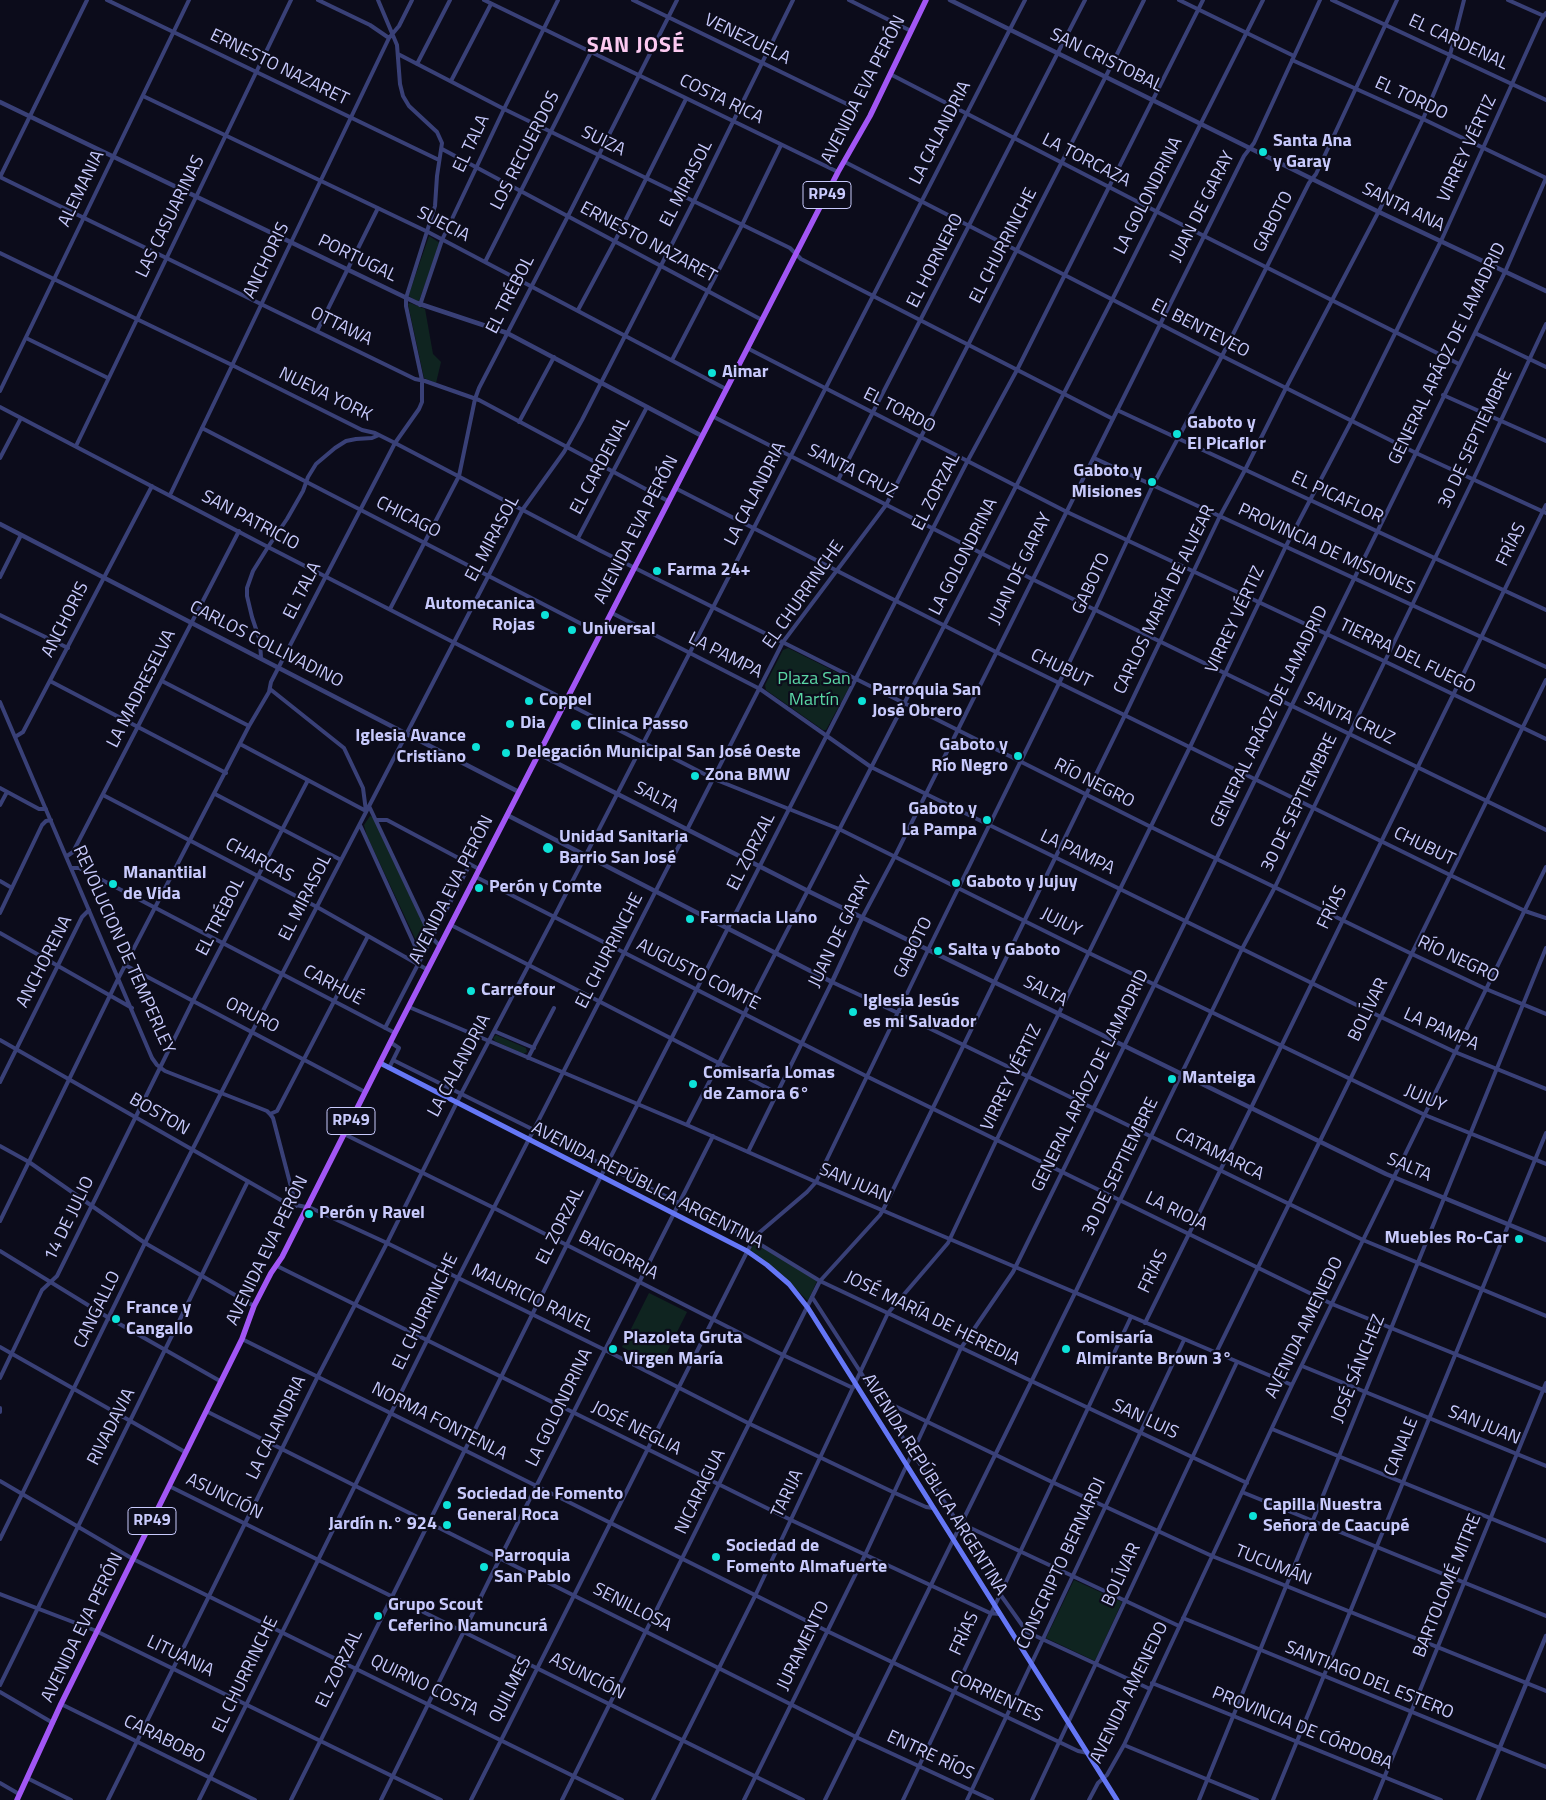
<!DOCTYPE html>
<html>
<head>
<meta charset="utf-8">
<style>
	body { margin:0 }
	canvas { display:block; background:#0c0c1b }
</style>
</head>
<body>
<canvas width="1546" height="1800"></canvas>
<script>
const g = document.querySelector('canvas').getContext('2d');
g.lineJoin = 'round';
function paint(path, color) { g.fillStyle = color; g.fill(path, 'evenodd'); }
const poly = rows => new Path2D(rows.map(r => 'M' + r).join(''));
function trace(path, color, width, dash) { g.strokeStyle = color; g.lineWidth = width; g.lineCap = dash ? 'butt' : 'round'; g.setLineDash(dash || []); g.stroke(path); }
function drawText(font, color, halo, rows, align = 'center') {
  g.font = font + ' "Titillium Web",sans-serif'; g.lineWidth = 4.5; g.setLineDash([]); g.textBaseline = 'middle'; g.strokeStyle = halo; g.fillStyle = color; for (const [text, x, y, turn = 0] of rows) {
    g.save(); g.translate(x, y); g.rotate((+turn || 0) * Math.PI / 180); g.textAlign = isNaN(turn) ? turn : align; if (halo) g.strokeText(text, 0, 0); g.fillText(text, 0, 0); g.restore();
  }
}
paint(poly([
	[429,236,440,243,419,301,418,302,409,296,409,294],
	[410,303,425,309,433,354,441,362,436,383,424,378,408,304],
	[788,648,850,679,851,684,826,730,823,730,766,690,765,685,783,650],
	[370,816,373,817,428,934,428,938,422,949,420,949,367,836,364,825],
	[496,1035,526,1048,527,1052,523,1054,495,1041,493,1038],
	[753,1242,816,1279,817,1281,808,1301,778,1271,750,1250],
	[649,1293,687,1312,660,1366,622,1347],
	[1074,1580,1122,1602,1095,1661,1046,1638]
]), '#0f2420');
trace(poly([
	[87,0,0,177,415,379,425,381,479,400,668,501],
	[107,0,439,160],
	[318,0,370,25,389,38,399,26,412,0],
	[484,0,838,172],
	[633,0,849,105],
	[849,0,911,31],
	[1179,0,1294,56],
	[1332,0,1546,100],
	[1508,0,1544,16],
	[398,54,504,109,790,248,801,259,1113,419],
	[1292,60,1423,119,1546,178],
	[417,64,450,0],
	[890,74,1204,236,1459,364],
	[451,81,491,4],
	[143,96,428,232,726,389],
	[442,149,762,320],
	[845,162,1222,356,1416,453,1546,513],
	[0,253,232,365,362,430,375,433,395,443,599,550,1151,827,1412,954,1486,989,1546,1014],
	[485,262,591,52],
	[420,305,442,240,504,109,558,0],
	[578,310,615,241,686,99],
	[317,331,378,208],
	[1475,333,1546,367],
	[26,338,108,378],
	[747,348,1065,511,1384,661,1546,739],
	[672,360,742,225,781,145],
	[0,391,189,0],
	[1443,395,1546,441],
	[0,407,268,547,560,697,572,706,714,779,839,829,1089,953,1425,1115,1546,1164],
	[1117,410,1546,610],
	[712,416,1032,579,1546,830],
	[519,422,554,357],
	[202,428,601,634],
	[76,446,291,0],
	[0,458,21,418],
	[1094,458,1546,667],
	[838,480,1085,0],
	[675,488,996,652,1450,875,1525,911,1546,918],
	[170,495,389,38],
	[578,538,647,407],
	[0,577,21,535],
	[390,609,459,476,475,399,479,388,568,216,677,0],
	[612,613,760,689,871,767,1381,1017,1455,1052,1546,1089],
	[0,615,68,648],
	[261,658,260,641,252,617,247,596,247,588,253,571,268,547,287,519,303,491,308,477,316,464,335,448,346,441,356,439,372,438,379,435],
	[50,681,226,773],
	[162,681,249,726],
	[270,689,344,748,363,788,366,811],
	[0,702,152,1058,157,1065,165,1071,267,1111,270,1114,273,1118,296,1206],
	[15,737,23,732,152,486],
	[240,744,366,811],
	[0,788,39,809,46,809],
	[215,794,341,860],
	[103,795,317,907,428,970],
	[0,805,7,792],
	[369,806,431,937,440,946],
	[376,820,387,820,479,869],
	[360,825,420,957],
	[67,856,73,852,239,531],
	[72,868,79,868,395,1033],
	[476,877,866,1076,1332,1304,1546,1391],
	[0,881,12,888],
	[0,913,42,825,46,821,51,820],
	[862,918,895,856,1244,156,1254,143,1320,0],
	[451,925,777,1093],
	[0,933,132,1008],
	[125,965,365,1092],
	[409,1007,687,1125,816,1182,1292,1385],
	[385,1028,470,864],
	[494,1031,534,1048],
	[0,1040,286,1203,311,1208,387,1243,605,1350,750,1424,895,1493,926,1507,933,1508],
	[528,1058,554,1008],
	[393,1060,534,1130,753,1240,820,1281,1247,1483],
	[389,1068,399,1048,390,1042],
	[0,1082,82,917,89,910],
	[270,1114,277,1111,368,936],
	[687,1125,1112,300,1263,0],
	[344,1134,494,1208,783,1355,853,1388],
	[0,1146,29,1162,145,1243,254,1306],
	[748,1152,832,982,898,1013,1363,1240,1546,1316],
	[0,1221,119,977,249,726,269,692,271,682,395,443,419,409,422,402,422,380,406,306,406,298,435,206,437,176,442,143,437,132,409,106,403,96,400,84,397,45,378,0],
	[0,1251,109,1318,220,1381],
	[277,1266,791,1520,990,1613,999,1614],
	[812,1297,960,1526],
	[1145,1323,1251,1108,1546,505],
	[242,1339,827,1631,1078,1751,1088,1753],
	[0,1347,185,1452],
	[1216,1353,1546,680],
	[1302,1366,1546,1466],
	[0,1378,42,1290,57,1276,193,1001,308,780],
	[876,1397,1052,1482,1212,1556,1546,1691],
	[0,1408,0,1412],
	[206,1411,856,1737,992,1800],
	[1272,1429,1546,1541],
	[0,1481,133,1559,622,1800],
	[169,1486,803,1800],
	[1242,1492,1546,1616],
	[962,1524,1179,1626],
	[0,1539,145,1243,252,1032,523,509,564,452,582,420,694,201,793,0],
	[0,1594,94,1630,441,1800],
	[1000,1594,1027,1632,1150,1689],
	[1183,1618,1546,1767],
	[1152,1683,1441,1800],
	[0,1685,248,1181],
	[0,1692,53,1723],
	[61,1704,255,1800],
	[1124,1745,1257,1800],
	[27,1778,71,1800],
	[0,1783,19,1794],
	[108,1800,318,1376,387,1243,461,1094,554,917,1025,0],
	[199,1800,458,1278,783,642,886,505,1106,76,1144,0],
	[291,1800,606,1166,967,462,1017,370,1203,0],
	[381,1800,500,1558,713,1136],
	[471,1800,753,1240,760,1232,807,1192,816,1182,928,950,1095,610,1153,485,1222,356,1309,183,1316,174,1397,0],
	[562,1800,820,1281,880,1215,883,1210,1125,715,1220,516,1245,470,1286,388,1381,207,1423,119,1450,55,1464,0],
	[653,1800,755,1596,888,1313,948,1243,997,1139,1190,747,1286,546,1352,420,1441,241,1541,20,1546,13],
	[744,1800,865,1555,961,1348,1013,1272,1505,272,1546,178],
	[825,1800,1075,1293,1242,949,1275,887,1473,480,1546,324],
	[903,1800,1131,1317],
	[967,1800,1184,1340],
	[1032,1800,1237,1362],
	[1089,1800,1098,1783,1107,1775,1124,1745,1292,1385,1546,867],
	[1199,1800,1546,948],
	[1273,1800,1546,1133],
	[1375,1800,1546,1383]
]), '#394077', 4);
trace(poly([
	[950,0,1379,212,1546,291],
	[0,102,417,303,507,333,702,436],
	[0,524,519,792],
	[539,754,808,891,1386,1174,1546,1240],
	[507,815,832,982,862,918],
	[1478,1800,1546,1636]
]), '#394077', 4.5);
trace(poly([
	[380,1063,747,1251,767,1265,789,1284,808,1308,1117,1800]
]), '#6577f6', 5);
trace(poly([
	[17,1800,61,1704,242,1339,254,1306,271,1273,282,1257,395,1033,762,320,838,172,870,116,926,0]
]), '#a256f5', 5.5);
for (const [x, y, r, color] of [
	[1263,152,5,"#0de3d9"],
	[712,373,5,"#0de3d9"],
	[1177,434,5,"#0de3d9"],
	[1152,482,5,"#0de3d9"],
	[657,571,5,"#0de3d9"],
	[545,615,5,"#0de3d9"],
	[572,630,5,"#0de3d9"],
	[529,701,5,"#0de3d9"],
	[862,701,5,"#0de3d9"],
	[510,724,5,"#0de3d9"],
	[576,725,6,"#0de3d9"],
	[476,747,5,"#0de3d9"],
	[506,753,5,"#0de3d9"],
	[1018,756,5,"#0de3d9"],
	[695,776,5,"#0de3d9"],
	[987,820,5,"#0de3d9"],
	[548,848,6,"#0de3d9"],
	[956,883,5,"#0de3d9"],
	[113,884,5,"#0de3d9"],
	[479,888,5,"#0de3d9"],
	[690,919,5,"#0de3d9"],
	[938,951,5,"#0de3d9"],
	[471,991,5,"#0de3d9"],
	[853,1012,5,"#0de3d9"],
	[1172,1079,5,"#0de3d9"],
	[693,1084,5,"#0de3d9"],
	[309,1214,5,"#0de3d9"],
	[1519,1239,5,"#0de3d9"],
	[116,1319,5,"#0de3d9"],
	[613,1349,5,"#0de3d9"],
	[1066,1349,5,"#0de3d9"],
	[447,1505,5,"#0de3d9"],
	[1253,1516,5,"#0de3d9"],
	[447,1525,5,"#0de3d9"],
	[716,1557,5,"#0de3d9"],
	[484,1567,5,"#0de3d9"],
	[378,1616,5,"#0de3d9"]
]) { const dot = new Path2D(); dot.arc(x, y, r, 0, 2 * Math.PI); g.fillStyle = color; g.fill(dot); trace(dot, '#0c0c1b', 2); }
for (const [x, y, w] of [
	[827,195,48],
	[351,1121,48],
	[152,1521,48]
]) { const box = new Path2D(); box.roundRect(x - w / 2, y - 13.5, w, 27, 4); g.fillStyle = '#0c0c1b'; g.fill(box); trace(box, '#c8cafc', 1); }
drawText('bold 16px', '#c8cafc', null, [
	["RP49",827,195],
	["RP49",351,1121],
	["RP49",152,1521]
]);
drawText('18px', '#c8cafc', '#0c0c1b', [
	["VENEZUELA",747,40,26],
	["EL CARDENAL",1458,43,25],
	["SAN CRISTOBAL",1106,61,26],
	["ERNESTO NAZARET",279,68,26],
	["AVENIDA EVA PERÓN",864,90,-63],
	["EL TORDO",1411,99,25],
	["COSTA RICA",721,100,26],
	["LA CALANDRIA",941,133,-63],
	["SUIZA",603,142,26],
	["EL TALA",472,144,-65],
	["VIRREY VÉRTIZ",1468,149,-65],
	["LOS RECUERDOS",526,151,-63],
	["LA TORCAZA",1086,161,27],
	["EL MIRASOL",687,184,-63],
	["ALEMANIA",82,189,-64],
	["LA GOLONDRINA",1149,196,-63],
	["JUAN DE GARAY",1203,207,-63],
	["SANTA ANA",1403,208,26],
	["LAS CASUARINAS",171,217,-64],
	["GABOTO",1274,222,-63],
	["SUECIA",443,225,27],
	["ERNESTO NAZARET",648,243,28],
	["EL CHURRINCHE",1004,246,-63],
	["PORTUGAL",357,259,26],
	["ANCHORIS",267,261,-64],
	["EL HORNERO",936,261,-63],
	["EL TRÉBOL",511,295,-63],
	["OTTAWA",341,327,26],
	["EL BENTEVEO",1200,329,27],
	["GENERAL ARÁOZ DE LAMADRID",1448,354,-64],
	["NUEVA YORK",325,395,26],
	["EL TORDO",899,411,27],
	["30 DE SEPTIEMBRE",1476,439,-65],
	["EL CARDENAL",601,466,-62],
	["SANTA CRUZ",852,472,27],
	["EL ZORZAL",937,492,-63],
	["LA CALANDRIA",756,494,-63],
	["EL PICAFLOR",1337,498,25],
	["CHICAGO",408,518,27],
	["SAN PATRICIO",250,521,28],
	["AVENIDA EVA PERÓN",637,530,-63],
	["EL MIRASOL",493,539,-62],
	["FRÍAS",1512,545,-64],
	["PROVINCIA DE MISIONES",1326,550,25],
	["LA GOLONDRINA",964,557,-63],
	["JUAN DE GARAY",1021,569,-64],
	["GABOTO",1092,584,-65],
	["EL TALA",303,591,-63],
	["EL CHURRINCHE",804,595,-55],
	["CARLOS MARÍA DE ALVEAR",1165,600,-64],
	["ANCHORIS",66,620,-63],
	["VIRREY VÉRTIZ",1236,620,-65],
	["CARLOS COLLIVADINO",266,645,27],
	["LA PAMPA",725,656,27],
	["TIERRA DEL FUEGO",1407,657,26],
	["CHUBUT",1061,669,26],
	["LA MADRESELVA",142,689,-63],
	["GENERAL ARÁOZ DE LAMADRID",1270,717,-64],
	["SANTA CRUZ",1349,719,26],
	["RÍO NEGRO",1094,784,27],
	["SALTA",656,798,27],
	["30 DE SEPTIEMBRE",1300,803,-64],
	["CHUBUT",1424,847,26],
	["EL ZORZAL",752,852,-63],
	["LA PAMPA",1077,853,26],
	["CHARCAS",259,861,28],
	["AVENIDA EVA PERÓN",452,890,-63],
	["EL MIRASOL",306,898,-63],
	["FRÍAS",1333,908,-64],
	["EL TRÉBOL",221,917,-63],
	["JUJUY",1061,923,27],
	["JUAN DE GARAY",841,932,-64],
	["GABOTO",914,948,-64],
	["REVOLUCION DE TEMPERLEY",123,950,66],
	["EL CHURRINCHE",610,951,-63],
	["RÍO NEGRO",1458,960,25],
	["ANCHORENA",45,962,-63],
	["AUGUSTO COMTE",698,975,27],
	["CARHUÉ",333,986,28],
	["SALTA",1045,992,27],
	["BOLÍVAR",1369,1010,-64],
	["ORURO",252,1016,27],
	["LA PAMPA",1441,1030,24],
	["LA CALANDRIA",460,1066,-62],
	["VIRREY VÉRTIZ",1012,1078,-64],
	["GENERAL ARÁOZ DE LAMADRID",1091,1081,-64],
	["JUJUY",1425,1099,24],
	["BOSTON",159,1115,30],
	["CATAMARCA",1219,1155,26],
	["30 DE SEPTIEMBRE",1121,1167,-64],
	["SALTA",1409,1168,23],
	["SAN JUAN",855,1184,23],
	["AVENIDA REPÚBLICA ARGENTINA",647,1186,27],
	["LA RIOJA",1176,1212,26],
	["14 DE JULIO",70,1219,-64],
	["EL ZORZAL",561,1226,-63],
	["AVENIDA EVA PERÓN",268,1251,-64],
	["BAIGORRIA",618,1256,27],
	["FRÍAS",1154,1272,-64],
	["MAURICIO RAVEL",532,1299,26],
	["CANGALLO",98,1310,-64],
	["EL CHURRINCHE",426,1312,-64],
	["JOSÉ MARÍA DE HEREDIA",932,1319,26],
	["AVENIDA AMENEDO",1305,1328,-64],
	["JOSÉ SÁNCHEZ",1359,1369,-68],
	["LA GOLONDRINA",560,1408,-64],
	["SAN LUIS",1145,1420,25],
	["NORMA FONTENLA",439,1422,27],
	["SAN JUAN",1484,1426,22],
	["RIVADAVIA",112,1427,-63],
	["LA CALANDRIA",277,1428,-64],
	["JOSÉ NEGLIA",636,1429,27],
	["CANALE",1402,1447,-68],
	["AVENIDA REPÚBLICA ARGENTINA",934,1485,58],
	["NICARAGUA",701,1492,-64],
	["TARIJA",788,1494,-65],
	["ASUNCIÓN",224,1497,26],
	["CONSCRIPTO BERNARDI",1062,1564,-65],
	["TUCUMÁN",1273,1566,22],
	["BOLÍVAR",1122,1575,-65],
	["BARTOLOMÉ MITRE",1448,1586,-68],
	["SENILLOSA",632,1608,27],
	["AVENIDA EVA PERÓN",83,1628,-64],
	["FRÍAS",965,1634,-65],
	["JURAMENTO",804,1646,-64],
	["LITUANIA",180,1657,26],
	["EL ZORZAL",340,1669,-64],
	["EL CHURRINCHE",246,1675,-64],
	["ASUNCIÓN",587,1677,27],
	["SANTIAGO DEL ESTERO",1369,1681,22],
	["QUIRNO COSTA",424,1686,26],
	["QUILMES",511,1690,-63],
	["AVENIDA AMENEDO",1130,1693,-64],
	["CORRIENTES",996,1697,25],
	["PROVINCIA DE CÓRDOBA",1302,1729,22],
	["CARABOBO",164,1740,26],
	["ENTRE RÍOS",930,1756,25]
]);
drawText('bold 18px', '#c8cafc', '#0c0c1b', [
	["Santa Ana",1273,142],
	["y Garay",1273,163],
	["Aimar",722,373],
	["Gaboto y",1187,424],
	["El Picaflor",1187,445],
	["Gaboto y",1142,472,"right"],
	["Misiones",1142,493,"right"],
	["Farma 24+",667,571],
	["Automecanica",535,605,"right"],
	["Rojas",535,626,"right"],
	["Universal",582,630],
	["Parroquia San",872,691],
	["José Obrero",872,712],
	["Coppel",539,701],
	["Dia",520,724],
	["Clinica Passo",587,725],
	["Iglesia Avance",466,737,"right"],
	["Cristiano",466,758,"right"],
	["Gaboto y",1008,746,"right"],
	["Río Negro",1008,767,"right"],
	["Delegación Municipal San José Oeste",516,753],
	["Zona BMW",705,776],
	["Gaboto y",977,810,"right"],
	["La Pampa",977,831,"right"],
	["Unidad Sanitaria",559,838],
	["Barrio San José",559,859],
	["Manantiial",123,874],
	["de Vida",123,895],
	["Gaboto y Jujuy",966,883],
	["Perón y Comte",489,888],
	["Farmacia Llano",700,919],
	["Salta y Gaboto",948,951],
	["Carrefour",481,991],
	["Iglesia Jesús",863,1002],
	["es mi Salvador",863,1023],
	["Comisaría Lomas",703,1074],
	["de Zamora 6°",703,1095],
	["Manteiga",1182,1079],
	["Perón y Ravel",319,1214],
	["Muebles Ro-Car",1509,1239,"right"],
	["France y",126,1309],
	["Cangallo",126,1330],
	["Plazoleta Gruta",623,1339],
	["Virgen María",623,1360],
	["Comisaría",1076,1339],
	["Almirante Brown 3°",1076,1360],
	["Sociedad de Fomento",457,1495],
	["General Roca",457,1516],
	["Capilla Nuestra",1263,1506],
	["Señora de Caacupé",1263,1527],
	["Jardín n.° 924",437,1525,"right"],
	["Sociedad de",726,1547],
	["Fomento Almafuerte",726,1568],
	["Parroquia",494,1557],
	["San Pablo",494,1578],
	["Grupo Scout",388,1606],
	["Ceferino Namuncurá",388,1627]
], 'left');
drawText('18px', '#5ad6a5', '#0c0c1b', [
	["Plaza San",814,680],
	["Martín",814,701]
]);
g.letterSpacing = '1px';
drawText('bold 22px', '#fccaf1', '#0c0c1b', [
	["SAN JOSÉ",636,47]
]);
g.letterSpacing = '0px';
</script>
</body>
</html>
